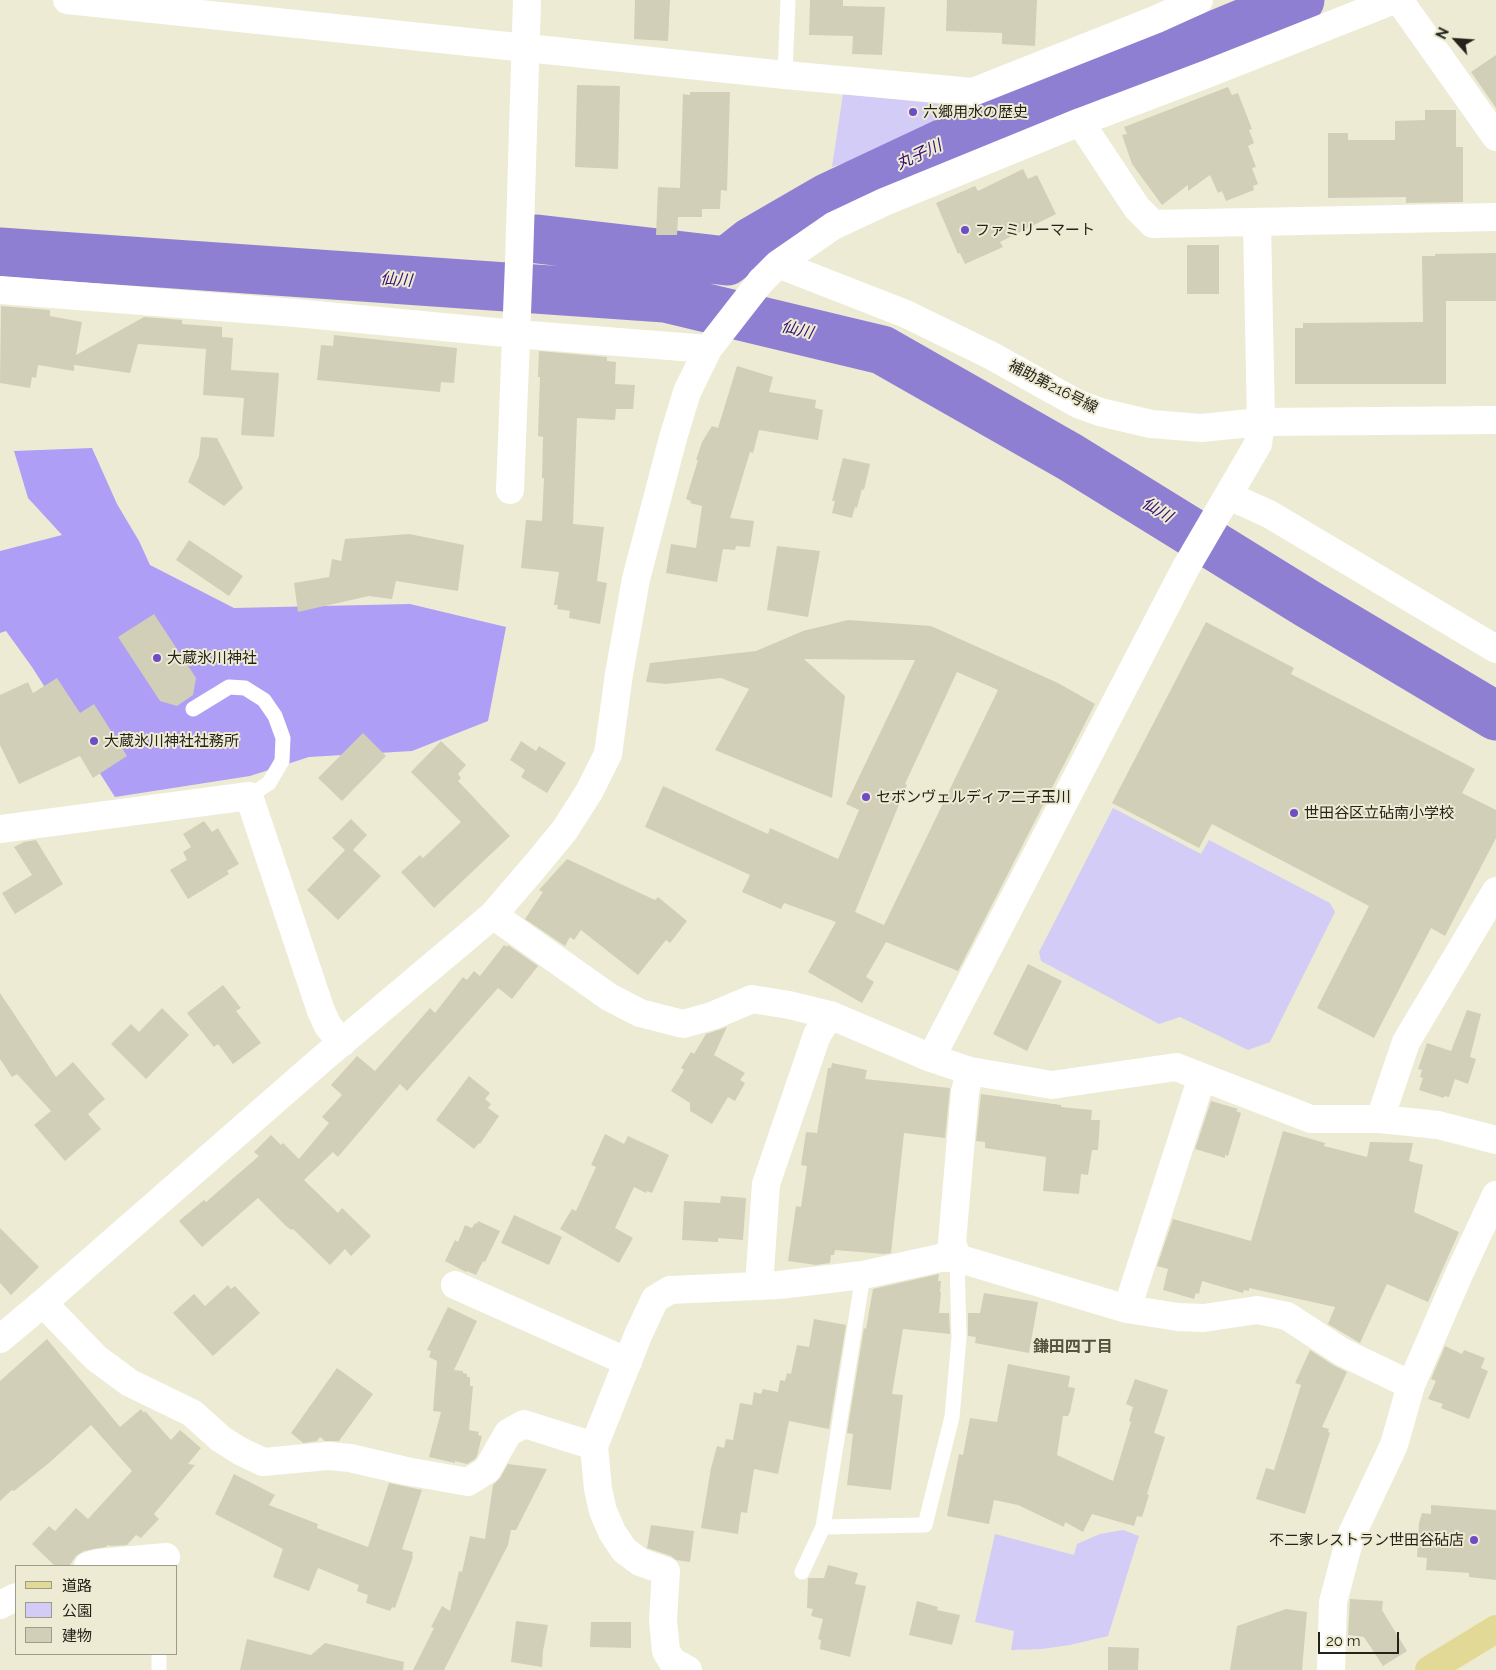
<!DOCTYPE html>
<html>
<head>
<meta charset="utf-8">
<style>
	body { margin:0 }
	#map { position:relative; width:1496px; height:1670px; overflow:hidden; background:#eeebd4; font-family:Raleway,"Noto Sans JP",sans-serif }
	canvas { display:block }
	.legend { position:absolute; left:15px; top:1565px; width:162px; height:90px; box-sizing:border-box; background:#eeebd4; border:1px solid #9d9b8a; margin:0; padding:6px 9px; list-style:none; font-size:15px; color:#24231a }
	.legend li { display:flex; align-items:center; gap:10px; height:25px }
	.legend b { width:25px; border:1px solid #9d9b8a }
	.north { position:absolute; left:1431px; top:15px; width:50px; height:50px; -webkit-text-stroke:4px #eeebd4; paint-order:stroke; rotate:296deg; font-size:14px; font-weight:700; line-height:20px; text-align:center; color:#24231a }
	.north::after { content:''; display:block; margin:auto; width:18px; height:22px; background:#24231a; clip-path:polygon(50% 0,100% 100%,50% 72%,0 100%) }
	.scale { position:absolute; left:1318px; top:1632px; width:81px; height:22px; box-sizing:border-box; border:2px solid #24231a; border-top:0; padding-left:6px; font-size:15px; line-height:18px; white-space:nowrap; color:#24231a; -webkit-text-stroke:4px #eeebd4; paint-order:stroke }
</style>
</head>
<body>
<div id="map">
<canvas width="1496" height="1670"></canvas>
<ul class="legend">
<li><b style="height:6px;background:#e3d996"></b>道路</li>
<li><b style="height:14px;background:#d2ccf6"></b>公園</li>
<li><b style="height:14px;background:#d1cfb8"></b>建物</li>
</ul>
<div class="north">N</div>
<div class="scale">20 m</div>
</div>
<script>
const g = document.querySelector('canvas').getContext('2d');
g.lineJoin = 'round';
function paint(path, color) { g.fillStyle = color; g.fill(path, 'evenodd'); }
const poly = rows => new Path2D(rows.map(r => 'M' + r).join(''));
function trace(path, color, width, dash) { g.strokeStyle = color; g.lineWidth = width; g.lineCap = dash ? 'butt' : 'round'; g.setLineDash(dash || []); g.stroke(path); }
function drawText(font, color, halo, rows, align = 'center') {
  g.font = font + ' Raleway,"Noto Sans JP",sans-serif'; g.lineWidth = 4; g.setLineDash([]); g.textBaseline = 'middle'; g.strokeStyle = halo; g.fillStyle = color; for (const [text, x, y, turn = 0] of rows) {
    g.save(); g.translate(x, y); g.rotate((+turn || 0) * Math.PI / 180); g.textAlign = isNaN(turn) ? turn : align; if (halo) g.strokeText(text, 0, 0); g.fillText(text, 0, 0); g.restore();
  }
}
paint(poly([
	[843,94,951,105,960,126,832,167],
	[1113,808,1201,854,1209,840,1330,903,1335,912,1270,1042,1248,1050,1180,1017,1159,1024,1041,961,1039,952],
	[1123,1530,1139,1536,1108,1636,1070,1645,1042,1649,1011,1650,1014,1631,975,1622,995,1534,1074,1555,1077,1544,1100,1534]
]), '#d2ccf6');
paint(poly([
	[92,448,117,504,139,541,150,565,234,608,410,604,506,627,488,721,412,751,309,757,250,776,115,797,32,667,6,631,0,633,0,551,62,535,28,498,14,451]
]), '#ae9ef5');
trace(poly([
	[537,239,727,261,751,242,827,198,993,120,1082,83,1198,42,1300,0],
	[0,252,665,298,882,350,1070,457,1308,604,1496,716]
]), '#8f7fd3', 49);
paint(poly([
	[635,0,670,0,668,41,634,39],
	[810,0,843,0,843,6,885,7,882,55,852,54,853,36,809,35],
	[947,0,1037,0,1035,46,1002,44,1002,33,946,31],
	[1496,55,1496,108,1471,72],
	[577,85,620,86,618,169,575,167],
	[1228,87,1232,95,1238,93,1252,129,1249,130,1254,143,1248,146,1256,167,1252,168,1258,184,1253,186,1254,190,1226,201,1222,191,1218,193,1210,175,1188,191,1188,185,1162,205,1132,164,1122,135,1127,134,1124,127],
	[690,92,730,92,727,191,721,190,720,209,702,209,702,217,678,217,677,235,656,235,658,187,680,188,683,94,690,95],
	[1425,110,1456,110,1456,147,1463,147,1463,202,1406,203,1406,197,1328,198,1328,133,1348,133,1348,140,1395,140,1395,121,1425,120],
	[1023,169,1028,179,1037,175,1056,214,1000,242,1003,247,965,264,960,253,958,254,936,203,975,186,978,191],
	[1187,245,1219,245,1219,294,1187,294],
	[1496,253,1496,301,1446,301,1446,384,1295,384,1295,328,1303,328,1303,323,1423,322,1422,256,1435,256,1435,254],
	[1,306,50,310,50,316,82,322,76,355,144,317,182,320,182,324,222,327,222,337,233,338,231,370,279,373,274,437,241,435,244,398,203,395,206,349,138,344,130,373,74,365,74,371,38,365,36,378,32,377,30,388,0,383],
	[334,335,457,348,454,383,441,382,440,392,317,380,321,345,333,346],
	[539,351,607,357,607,361,616,362,615,384,635,385,633,409,616,409,615,420,577,418,573,524,604,527,597,581,607,583,600,624,569,618,570,611,557,609,558,605,554,605,559,572,521,568,526,520,542,521,544,478,542,478,543,437,538,436,540,377,538,377],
	[737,366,773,377,769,392,816,400,815,408,823,410,818,440,759,430,753,453,750,452,730,518,754,521,750,547,736,546,735,550,723,549,717,582,666,573,671,544,696,548,702,506,690,503,691,501,686,499,698,460,696,460,702,442,712,426,718,428],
	[201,437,217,438,243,488,224,506,188,482,199,456],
	[843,458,870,464,864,490,862,489,857,508,855,507,852,518,832,513,835,501,832,501],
	[409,534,464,545,458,591,396,581,392,599,369,596,298,612,294,583,329,577,332,559,341,561,345,539],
	[189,540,243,576,229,596,176,560],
	[777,546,820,551,808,617,767,610],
	[154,614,196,678,193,695,177,706,160,701,118,637],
	[848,620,931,626,1058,683,1095,704,958,971,886,942,866,977,874,982,862,1003,808,972,836,922,784,903,781,909,742,892,750,875,645,827,663,786,768,834,770,828,838,859,859,810,846,804,915,660,804,659,845,696,832,798,715,750,749,689,721,678,666,684,646,682,650,663,756,651,803,631],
	[957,672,998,690,884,925,855,912,907,785,905,784],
	[1206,622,1294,668,1291,674,1475,769,1462,793,1496,810,1496,838,1445,936,1431,928,1374,1038,1317,1008,1369,906,1212,824,1199,848,1112,803],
	[57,678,80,713,94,704,127,756,93,778,80,756,19,784,0,745,0,695,28,682,33,693],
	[363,733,386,756,342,801,318,778],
	[441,741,466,765,458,774,461,778,458,781,510,836,434,908,401,872,420,855,423,858,461,822,411,772],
	[521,741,536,751,539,746,566,763,547,793,521,777,525,770,510,760],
	[351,819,367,835,353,850,381,876,338,920,307,890,345,850,332,838],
	[204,821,212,832,218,828,239,864,227,871,229,874,188,899,170,870,187,860,183,852,191,847,183,834],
	[36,840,63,884,15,914,2,893,32,875,14,847,24,842],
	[567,859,655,900,658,897,687,921,670,943,666,940,638,975,581,930,574,940,570,937,565,946,525,919,543,892,539,890],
	[504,945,507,947,508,945,538,966,512,999,498,988,407,1091,400,1084,338,1157,333,1152,304,1180,338,1213,342,1208,371,1236,351,1256,345,1249,330,1265,293,1229,291,1230,285,1225,258,1198,202,1247,179,1221,204,1200,206,1202,259,1156,254,1152,271,1135,281,1145,283,1143,299,1159,329,1123,322,1117,342,1095,331,1085,357,1056,375,1071,430,1008,435,1013,463,977,467,980,474,971,480,976],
	[1028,964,1062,981,1027,1051,993,1034],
	[223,985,241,1008,236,1011,261,1043,233,1064,218,1044,214,1047,187,1013],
	[0,993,56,1077,73,1062,105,1099,88,1114,101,1129,65,1161,34,1125,51,1111,17,1074,12,1077,0,1059],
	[162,1008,189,1035,146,1079,111,1044,131,1024,139,1032],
	[1467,1010,1481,1014,1470,1057,1476,1059,1468,1084,1455,1079,1449,1097,1444,1096,1444,1098,1419,1090,1423,1078,1420,1077,1422,1070,1418,1069,1427,1043,1451,1051],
	[727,1027,714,1055,745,1073,740,1080,745,1083,735,1101,728,1097,712,1124,690,1111,690,1103,671,1091,684,1070,681,1068,691,1052,694,1054,706,1034],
	[832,1063,867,1070,865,1079,950,1088,945,1138,904,1133,891,1253,884,1254,835,1250,834,1255,831,1255,830,1263,816,1265,788,1261,796,1206,801,1207,807,1166,801,1165,806,1132,817,1133,828,1068,831,1068],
	[469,1076,490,1093,485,1099,491,1104,488,1108,499,1116,480,1144,479,1143,474,1149,436,1120],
	[981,1094,1061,1105,1061,1107,1092,1110,1091,1120,1100,1120,1098,1150,1092,1150,1088,1175,1081,1174,1079,1194,1043,1191,1046,1157,985,1148,985,1142,976,1141],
	[1211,1101,1238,1109,1236,1111,1241,1113,1228,1156,1225,1155,1225,1158,1195,1149],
	[1283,1131,1325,1143,1324,1146,1367,1157,1370,1142,1413,1143,1409,1161,1423,1165,1414,1212,1459,1232,1428,1302,1387,1284,1360,1343,1328,1324,1335,1307,1249,1288,1249,1291,1244,1290,1243,1293,1202,1281,1199,1294,1196,1293,1194,1299,1163,1290,1168,1269,1157,1266,1173,1219,1251,1241],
	[605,1134,624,1144,628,1136,669,1155,652,1193,647,1191,646,1193,634,1187,615,1228,633,1238,619,1263,560,1229,572,1209,576,1211,596,1167,591,1165],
	[721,1196,746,1198,743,1240,718,1238,718,1242,682,1240,684,1201,720,1203],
	[514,1215,562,1237,549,1265,501,1243],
	[478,1221,500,1231,485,1262,483,1261,476,1275,467,1271,466,1272,445,1261,455,1240,458,1242,465,1225,472,1228,475,1223,477,1224],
	[0,1228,39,1267,11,1295,0,1283],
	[939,1274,938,1281,941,1281,940,1292,941,1293,939,1313,949,1313,950,1334,903,1329,892,1394,903,1395,891,1490,847,1485,853,1434,847,1433,864,1328,866,1329,873,1289],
	[228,1285,231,1289,235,1286,260,1313,213,1356,173,1313,194,1294,205,1306],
	[984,1293,1038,1302,1029,1353,975,1343,976,1337,968,1336,968,1313,980,1313],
	[448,1307,477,1321,454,1370,463,1371,463,1373,467,1374,467,1377,470,1377,470,1386,473,1386,469,1430,479,1432,478,1435,482,1436,477,1456,475,1459,467,1464,455,1461,455,1463,429,1457,441,1412,433,1411,437,1361,429,1357,431,1351,427,1350],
	[814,1319,846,1325,829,1429,789,1421,778,1474,754,1469,747,1513,741,1512,738,1534,701,1528,711,1468,717,1446,724,1448,726,1439,733,1440,740,1403,752,1405,754,1392,761,1394,763,1389,778,1392,780,1380,785,1381,787,1373,791,1374,797,1345,809,1347],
	[47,1339,120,1427,141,1409,144,1413,145,1411,171,1440,180,1430,201,1448,188,1464,195,1465,154,1514,159,1519,141,1538,136,1535,127,1545,110,1546,108,1545,106,1547,84,1551,76,1556,69,1566,55,1566,32,1544,49,1526,55,1531,76,1508,88,1519,132,1471,91,1425,49,1463,14,1491,12,1490,0,1501,0,1381],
	[1445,1346,1462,1354,1464,1350,1485,1358,1481,1368,1488,1371,1469,1419,1441,1408,1443,1404,1428,1399,1436,1381,1431,1379],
	[1310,1350,1333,1365,1347,1372,1322,1427,1329,1429,1328,1432,1330,1433,1305,1514,1256,1499,1266,1468,1274,1470,1301,1385,1295,1383],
	[1008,1364,1070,1376,1068,1387,1075,1388,1070,1412,1068,1416,1063,1416,1057,1455,1113,1481,1131,1422,1129,1421,1133,1407,1126,1404,1135,1379,1168,1390,1154,1433,1165,1437,1147,1494,1149,1495,1142,1517,1137,1516,1134,1526,1092,1514,1083,1532,1065,1522,1064,1527,1018,1505,994,1500,989,1524,947,1516,959,1454,963,1455,970,1418,997,1422],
	[337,1368,373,1394,339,1441,325,1441,320,1437,317,1441,303,1443,291,1433],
	[508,1464,547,1469,516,1530,511,1530,508,1545,444,1670,413,1670,434,1628,431,1627,442,1606,450,1611,459,1571,462,1572,470,1536,485,1539,493,1485,500,1478],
	[234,1474,275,1495,269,1505,318,1524,317,1528,368,1547,389,1483,422,1490,402,1549,413,1552,412,1556,413,1557,395,1608,392,1607,390,1611,366,1603,368,1595,357,1591,359,1585,318,1568,309,1591,273,1577,283,1549,215,1514],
	[1431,1505,1496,1510,1496,1580,1469,1577,1469,1573,1426,1570,1427,1558,1417,1557,1419,1523,1422,1513,1431,1514],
	[651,1525,694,1531,690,1562,676,1560,671,1556,647,1548],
	[828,1565,858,1573,855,1584,866,1586,850,1657,820,1649,821,1640,818,1639,823,1619,811,1616,813,1609,807,1608,808,1579,809,1578,824,1578],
	[1350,1599,1383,1601,1382,1610,1407,1651,1383,1666,1364,1637,1348,1635],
	[917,1601,938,1607,937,1610,960,1615,952,1645,909,1635],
	[1286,1609,1307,1612,1302,1670,1230,1670,1237,1626],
	[516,1621,548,1625,543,1651,542,1667,511,1662],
	[591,1622,631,1622,631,1648,590,1647],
	[247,1639,311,1655,325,1643,404,1662,403,1670,240,1670],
	[1108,1647,1139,1648,1138,1670,1108,1670]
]), '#d1cfb8');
trace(poly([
	[785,75,788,0],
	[193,709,229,687,245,688,264,700,275,716,283,738,282,761,269,783,249,796],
	[823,1527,925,1525,952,1417,959,1338,957,1258],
	[802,1572,823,1527,863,1275],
	[159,1670,159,1654]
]), '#fff', 15);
trace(poly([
	[67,0,785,75,973,92,1157,19,1199,0],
	[1399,0,1496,137],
	[1080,122,1137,208,1153,224,1496,217],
	[778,264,906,314,992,356,1078,404,1100,412,1151,424,1201,428,1261,422],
	[761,281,778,264,833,226,884,202,1080,122,1207,74,1394,0],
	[0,290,296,313,516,334,708,349],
	[510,490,519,262,527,0],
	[1229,496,1269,514,1496,649],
	[0,829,249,796,321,1011,328,1026,342,1043],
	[493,915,609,997,640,1013,683,1024,712,1016,752,999,789,1005,830,1015,931,1058,970,1071,1052,1085,1176,1067,1311,1119,1380,1119,1438,1125,1496,1140],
	[931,1058,1185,569,1258,444,1261,422,1257,223],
	[1380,1119,1406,1042,1496,891],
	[957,1258,952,1242,965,1092,970,1071],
	[455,1285,628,1362],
	[759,1286,766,1184,817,1035,830,1015],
	[43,1303,96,1358,130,1383,192,1413,221,1439,240,1451,263,1462,328,1456,350,1458,406,1471,468,1482,487,1470,508,1433,524,1424,594,1446],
	[1127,1309,1202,1077],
	[88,1566,98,1563,166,1557],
	[0,1605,16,1597],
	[688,1670,672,1661,666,1651,663,1620,666,1571,640,1562,624,1550,612,1532,603,1511,598,1489,594,1446,639,1333,655,1299,670,1290,779,1285,863,1275,940,1258,957,1258,1127,1309,1178,1317,1204,1318,1257,1310,1287,1316,1342,1352,1411,1385],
	[1331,1670,1333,1602,1350,1538,1394,1445,1411,1385,1460,1272,1496,1195]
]), '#fff', 28);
trace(poly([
	[1261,422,1496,420],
	[0,1339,43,1303,322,1059,493,915,536,865,564,831,589,792,608,754,619,674,636,579,673,438,687,392,708,349,761,281]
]), '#fff', 28);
trace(poly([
	[1429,1670,1496,1629]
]), '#e3d996', 28);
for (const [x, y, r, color] of [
	[913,112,5,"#6e4cc5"],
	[965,230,5,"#6e4cc5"],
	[157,658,5,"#6e4cc5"],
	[94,741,5,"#6e4cc5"],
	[866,797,5,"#6e4cc5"],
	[1294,813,5,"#6e4cc5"],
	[1474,1540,5,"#6e4cc5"]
]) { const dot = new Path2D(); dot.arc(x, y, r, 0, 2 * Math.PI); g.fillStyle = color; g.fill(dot); trace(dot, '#eeebd4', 2); }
drawText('15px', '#24231a', '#eeebd4', [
	["六郷用水の歴史",923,112],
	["ファミリーマート",975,230],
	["大蔵氷川神社",167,658],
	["大蔵氷川神社社務所",104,741],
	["セボンヴェルディア二子玉川",876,797],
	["世田谷区立砧南小学校",1304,813],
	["不二家レストラン世田谷砧店",1464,1540,"right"]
], 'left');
drawText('15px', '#24231a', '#eeebd4', [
	["補助第216号線",1053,387,27]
]);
drawText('italic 16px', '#350c74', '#eeebd4', [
	["丸子川",919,155,-25],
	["仙川",396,280,4],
	["仙川",797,330,13],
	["仙川",1157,510,31]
]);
drawText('bold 16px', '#55533f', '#eeebd4', [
	["鎌田四丁目",1073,1347]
]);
</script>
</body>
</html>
